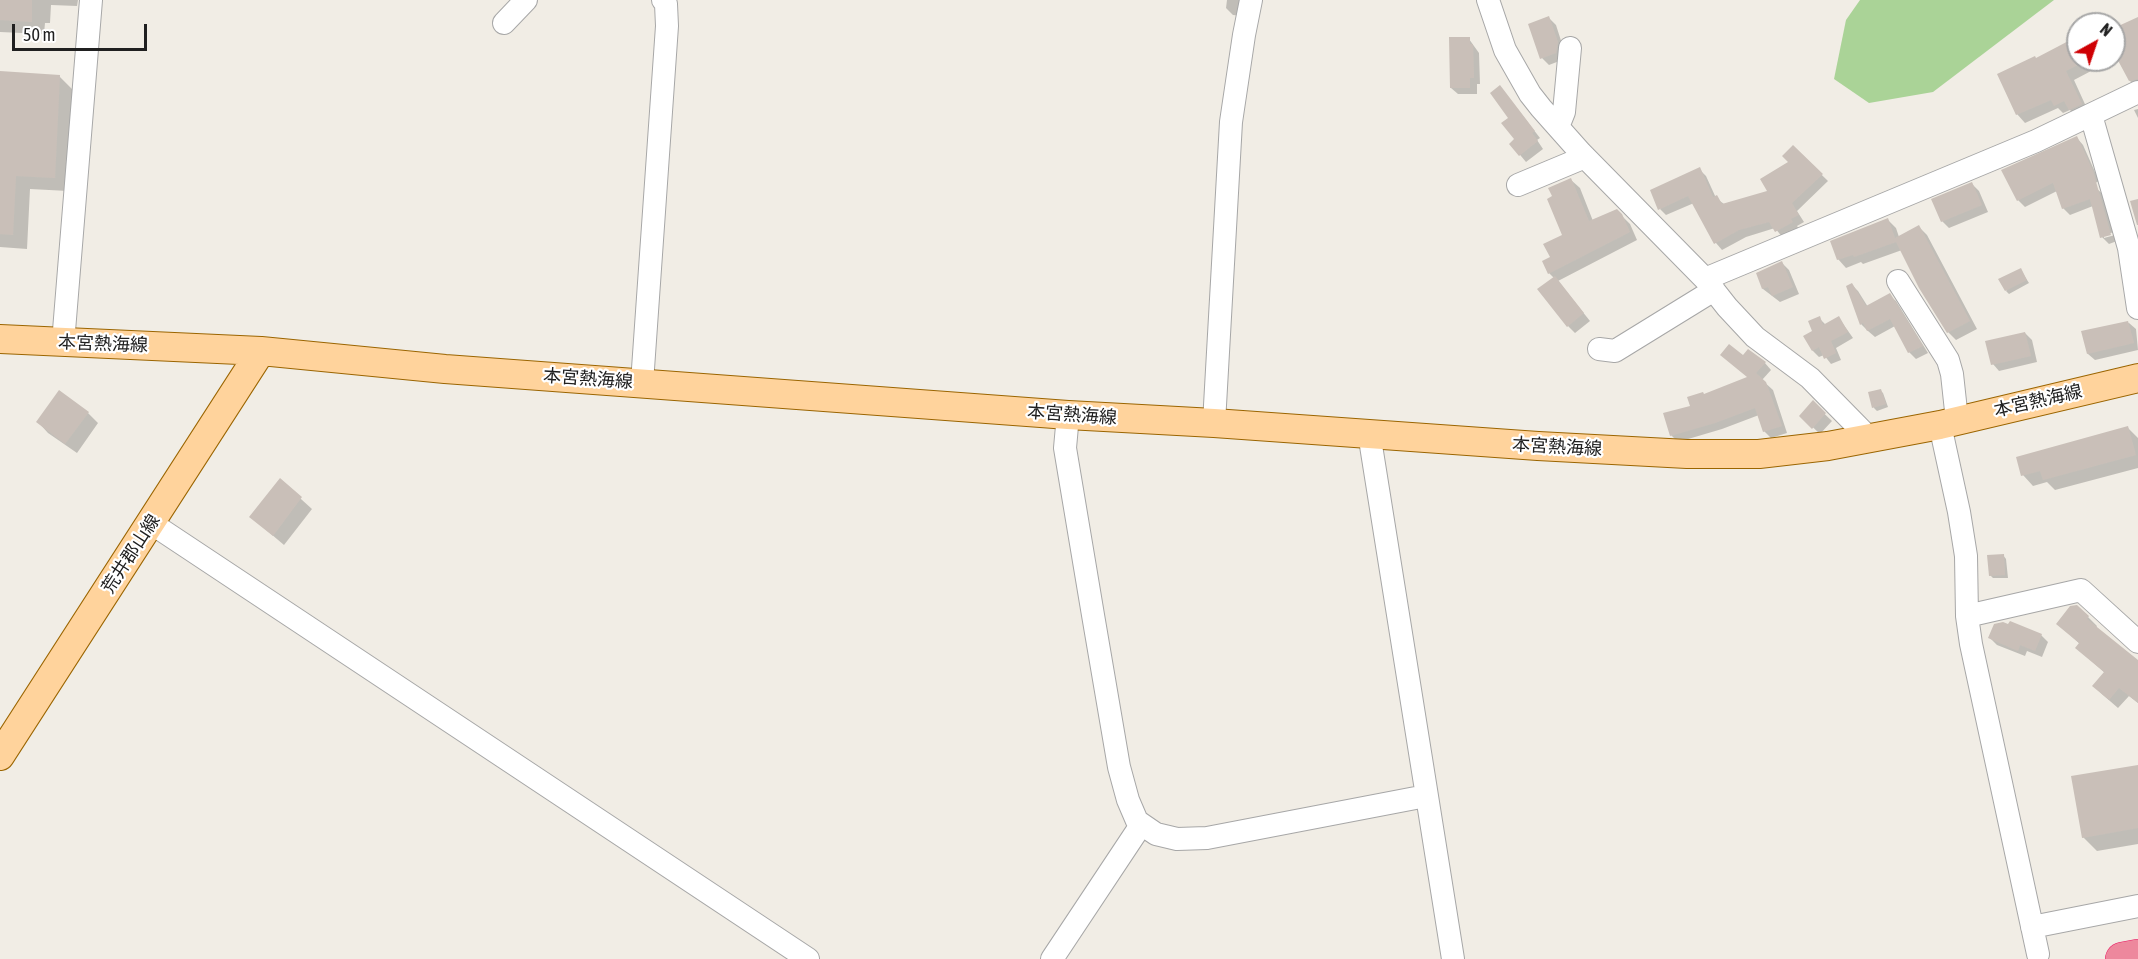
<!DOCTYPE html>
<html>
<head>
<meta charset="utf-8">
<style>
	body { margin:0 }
	#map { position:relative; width:2138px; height:959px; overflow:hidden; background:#f1ede5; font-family:"Asap Condensed",sans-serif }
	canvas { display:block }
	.north { position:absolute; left:2066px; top:12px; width:60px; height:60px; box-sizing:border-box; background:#fff; border:2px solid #a6a6a6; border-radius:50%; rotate:40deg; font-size:16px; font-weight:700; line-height:24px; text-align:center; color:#202020 }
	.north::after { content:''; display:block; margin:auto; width:21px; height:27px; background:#cf0004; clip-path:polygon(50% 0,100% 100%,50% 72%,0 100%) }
	.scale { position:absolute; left:12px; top:24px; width:135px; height:27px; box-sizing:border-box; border:3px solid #202020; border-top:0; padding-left:8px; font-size:18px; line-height:21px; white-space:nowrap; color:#202020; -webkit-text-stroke:4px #fff; paint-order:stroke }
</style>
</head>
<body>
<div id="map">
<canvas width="2138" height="959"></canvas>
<div class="north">N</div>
<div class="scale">50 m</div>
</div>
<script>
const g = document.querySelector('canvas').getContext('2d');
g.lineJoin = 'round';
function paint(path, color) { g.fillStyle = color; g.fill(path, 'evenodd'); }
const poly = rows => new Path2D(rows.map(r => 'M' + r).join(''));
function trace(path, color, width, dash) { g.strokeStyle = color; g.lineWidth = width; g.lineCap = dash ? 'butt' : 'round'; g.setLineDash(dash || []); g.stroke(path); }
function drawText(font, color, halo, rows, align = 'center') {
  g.font = font + ' "Asap Condensed","Noto Sans JP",sans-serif'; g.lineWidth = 4.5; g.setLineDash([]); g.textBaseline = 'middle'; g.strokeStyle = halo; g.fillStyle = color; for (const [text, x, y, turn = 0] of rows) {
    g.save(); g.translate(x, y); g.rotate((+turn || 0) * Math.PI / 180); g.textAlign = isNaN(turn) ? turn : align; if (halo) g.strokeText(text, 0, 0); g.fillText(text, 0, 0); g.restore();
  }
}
paint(poly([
	[1860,0,2054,0,1933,92,1869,103,1834,79,1846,20]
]), '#aad397');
paint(poly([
	[0,0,78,0,77,6,51,5,50,23,45,23,44,34,0,32],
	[1227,0,1247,0,1242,16,1233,15,1226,8],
	[1549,18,1556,25,1564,50,1562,60,1549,65,1542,58],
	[2138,19,2138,88,2130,81,2118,57,2114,59,2114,25,2117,28],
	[1469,39,1479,53,1480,84,1477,84,1477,94,1458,94,1451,88],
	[2078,39,2078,60,2112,60,2074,80,2089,113,2078,118,2070,110,2063,113,2058,108,2025,123,2017,114,2036,59],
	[0,73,59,76,73,90,68,191,30,189,27,249,0,247],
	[1506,94,1540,138,1537,140,1543,149,1526,162,1511,144,1516,140],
	[2138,109,2138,118,2134,110],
	[2077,138,2083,145,2099,181,2088,187,2097,189,2104,195,2114,232,2104,235,2104,238,2115,235,2117,241,2109,244,2102,237,2093,206,2070,215,2063,208,2057,191,2025,207,2018,200],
	[1793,147,1828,181,1797,211,1804,222,1797,226,1799,229,1783,238,1775,228,1746,237,1722,250,1716,243,1694,203,1666,215,1660,209,1699,169,1706,176,1716,198,1724,204,1769,192,1790,163],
	[1571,180,1580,188,1593,221,1616,210,1630,224,1637,240,1558,281,1590,321,1575,333,1568,326,1554,278,1549,273,1552,258,1564,235],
	[1972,184,1979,191,1988,212,1949,228,1942,221],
	[1887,219,1896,228,1899,237,1919,227,1927,235,1977,329,1956,340,1948,332,1902,250,1863,264,1861,262,1846,268,1838,259],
	[1782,263,1789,270,1799,294,1780,302,1763,289,1757,273],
	[2020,269,2029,283,2009,294,2006,291],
	[1852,285,1858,291,1868,307,1889,295,1896,301,1928,353,1916,359,1909,352,1895,326,1875,337,1868,331,1861,324],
	[1819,318,1826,325,1839,318,1853,338,1836,348,1841,360,1831,364,1824,355,1819,357,1813,351,1805,336,1814,331],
	[2129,323,2136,329,2138,350,2095,360,2088,354,2083,333],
	[2025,333,2032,340,2037,362,1999,371,1993,364],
	[1743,357,1765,363,1771,370,1762,380,1773,390,1787,433,1771,438,1764,431,1759,415,1722,429,1678,442,1671,435,1692,407,1704,395,1749,378],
	[1880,390,1883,393,1888,407,1877,411,1874,408,1869,393],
	[1813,403,1832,421,1820,434,1801,416],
	[88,413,98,423,77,453,48,433,38,422],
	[2128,428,2138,438,2138,468,2055,490,2047,482,2033,486,2023,475],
	[280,480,312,509,284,545,251,517],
	[2003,555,2006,559,2008,578,1993,578,1990,575],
	[2088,617,2097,626,2096,628,2138,661,2138,703,2129,696,2118,708,2103,695,2094,686,2105,673,2077,648,2080,644,2058,624],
	[2041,635,2048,642,2042,657,2027,651,2025,656,1997,645,1990,638],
	[2138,766,2138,844,2097,851,2083,837]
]), '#0003');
paint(poly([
	[0,0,32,0,32,22,0,20],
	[1549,16,1558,42,1556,53,1540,59,1528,24],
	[2138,17,2138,79,2129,81,2114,53,2114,28],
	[2078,36,2078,65,2066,71,2082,104,2069,110,2064,101,2054,106,2051,100,2016,115,1997,74,2035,56,2036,58],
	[1449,37,1470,37,1470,44,1473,44,1474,78,1470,78,1470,88,1450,88],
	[0,71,60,75,55,178,16,176,13,235,0,234],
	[1500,85,1535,131,1532,133,1538,141,1519,156,1509,144,1514,139,1501,123,1508,118,1490,93],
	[2077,136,2093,171,2111,235,2100,238,2090,199,2062,209,2053,183,2017,201,2001,170],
	[1793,145,1823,174,1792,203,1799,215,1791,219,1793,222,1775,232,1769,222,1739,230,1714,244,1688,196,1658,210,1650,190,1700,167,1713,197,1717,195,1722,204,1767,191,1760,179,1788,162,1782,156],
	[1571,178,1589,221,1617,209,1622,214,1630,232,1548,274,1542,261,1550,257,1543,244,1562,235,1547,199,1552,196,1548,188],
	[1972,182,1982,205,1941,222,1931,199],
	[2138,199,2138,225,2137,225,2130,201],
	[1888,218,1895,238,1919,225,1970,321,1947,333,1919,288,1896,242,1854,257,1853,255,1837,260,1830,241],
	[1782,261,1793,287,1772,296,1768,287,1762,289,1756,273],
	[2021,268,2027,280,2005,291,1998,279],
	[1555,276,1584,313,1567,327,1537,289],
	[1852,283,1866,306,1890,293,1923,346,1908,353,1890,319,1867,331,1863,323,1860,325,1846,286],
	[1820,316,1823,325,1839,316,1848,332,1831,341,1836,353,1824,359,1819,347,1812,351,1803,336,1812,331,1808,321],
	[2128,321,2134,343,2087,354,2081,331],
	[2025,332,2031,356,1991,365,1985,341],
	[1729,344,1743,355,1748,349,1766,362,1756,373,1766,382,1782,426,1763,432,1755,408,1715,423,1670,436,1663,413,1690,406,1687,397,1703,392,1704,394,1747,377,1720,355],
	[1881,389,1886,404,1872,408,1868,392],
	[59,390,89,412,65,444,36,422],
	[1813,400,1826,413,1812,429,1799,416],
	[2128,426,2136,455,2043,480,2040,471,2021,476,2016,457],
	[280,478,302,497,273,536,249,517],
	[2004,554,2005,575,1989,576,1987,555],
	[2077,605,2089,616,2087,619,2138,660,2138,703,2119,688,2109,700,2092,686,2104,672,2075,648,2079,643,2056,624,2070,606],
	[2010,621,2042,634,2035,651,2020,645,2018,651,1988,638,1994,624,2003,622,2008,624],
	[2138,765,2138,828,2082,838,2071,776]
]), '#c9bfb8');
const minor = poly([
	[1488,0,1505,50,1530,94,1541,108,1581,153,1705,279,1727,307,1755,337,1810,378,1869,438],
	[504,23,526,0],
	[2091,115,2129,248,2138,308],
	[1558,127,1564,112,1570,48],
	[1518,185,1585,157],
	[1705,279,2036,141,2138,92],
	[1898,281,1948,360,1952,374,1957,420],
	[63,343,91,0],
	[1599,349,1615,351,1714,290],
	[642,383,667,26,666,4,663,0],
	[1068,415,1065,448,1093,615,1119,767,1128,800,1137,821,1156,834,1177,839,1207,838,1426,796],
	[1214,423,1231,122,1244,35,1251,0],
	[1940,425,1959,512,1966,556,1967,616,1971,644,2038,954],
	[1369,433,1453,959],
	[151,523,808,959],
	[1967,616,2081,590,2138,642],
	[2032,927,2138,906],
	[1052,959,1141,825]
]);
const major = poly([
	[0,339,261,351,445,369,1068,415,1214,423,1538,446,1687,454,1759,454,1828,446,1940,425,2138,378],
	[0,756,261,351]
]);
const highway = poly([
	[2122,959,2138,956]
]);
trace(minor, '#a7a7a7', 24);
trace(major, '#9b6500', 30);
trace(highway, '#e81a64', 34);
trace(minor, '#fff', 22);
trace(major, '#ffd39c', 28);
trace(highway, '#ed889d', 33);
drawText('18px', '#202020', '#fff', [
	["本宮熱海線",103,344,2],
	["本宮熱海線",588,379,4],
	["本宮熱海線",2038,401,-13],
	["本宮熱海線",1072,415,4],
	["本宮熱海線",1557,447,3],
	["荒井郡山線",131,554,-57]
]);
</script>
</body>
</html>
